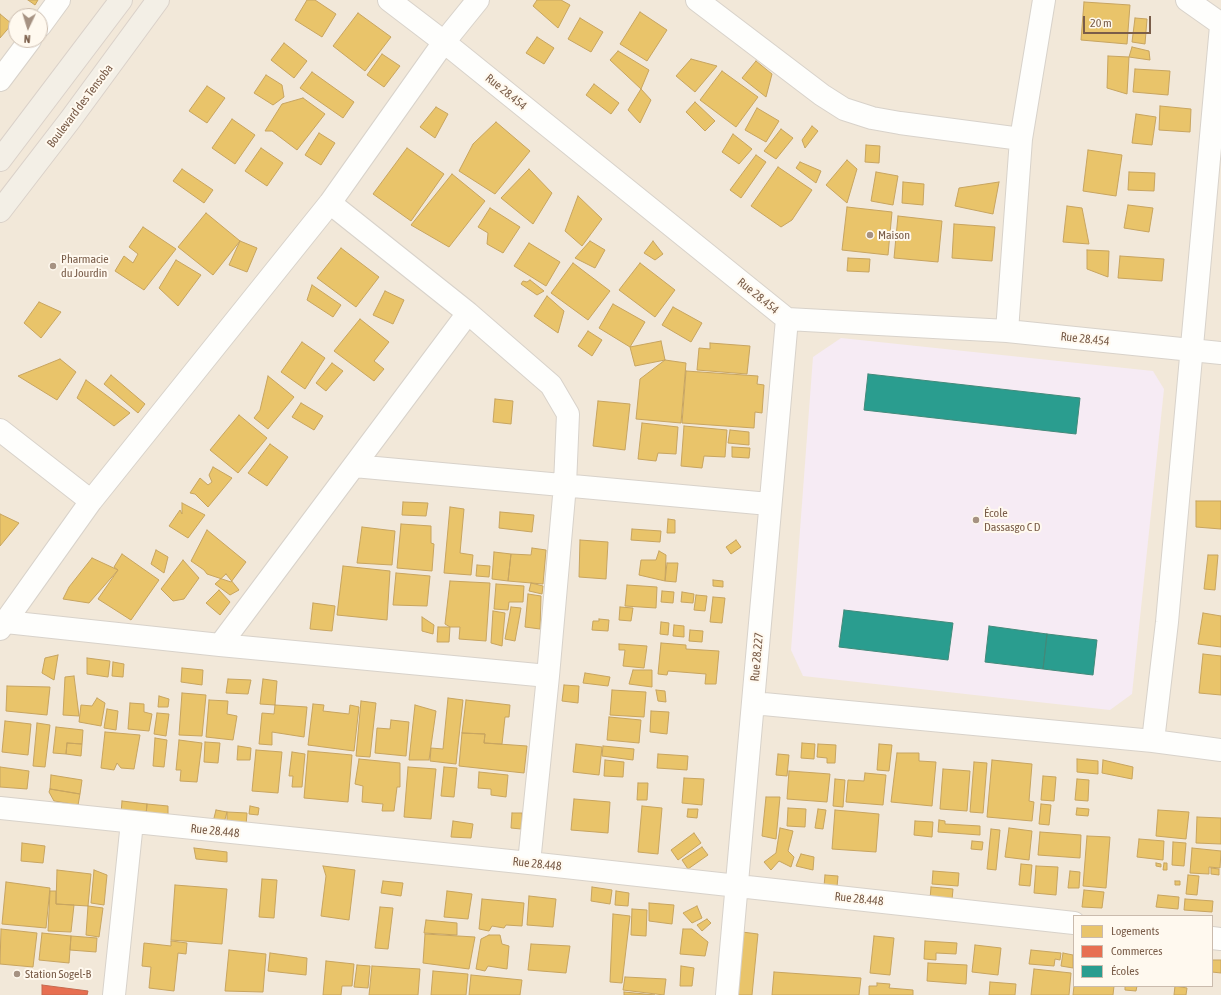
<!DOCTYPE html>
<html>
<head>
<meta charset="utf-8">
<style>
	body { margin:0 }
	#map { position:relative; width:1221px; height:995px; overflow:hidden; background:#f9f5ec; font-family:"Asap Condensed",sans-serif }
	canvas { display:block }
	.legend { position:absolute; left:1073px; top:915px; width:140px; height:72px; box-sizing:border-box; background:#fff9ef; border:1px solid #cabbad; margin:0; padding:5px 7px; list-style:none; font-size:12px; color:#7a5d49 }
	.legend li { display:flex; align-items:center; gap:8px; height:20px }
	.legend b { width:20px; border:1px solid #cabbad }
	.north { position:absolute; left:8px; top:8px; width:40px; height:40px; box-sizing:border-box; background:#fff9ef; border:1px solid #cabbad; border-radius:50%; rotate:184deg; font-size:11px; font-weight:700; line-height:16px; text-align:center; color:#7a5d49 }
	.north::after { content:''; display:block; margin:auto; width:14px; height:18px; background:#a69282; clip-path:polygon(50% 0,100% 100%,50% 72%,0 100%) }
	.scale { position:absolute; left:1083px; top:16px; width:68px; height:18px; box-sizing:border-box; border:2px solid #7a5d49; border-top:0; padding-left:5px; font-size:12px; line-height:14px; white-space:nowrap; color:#7a5d49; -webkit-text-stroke:3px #fff9ef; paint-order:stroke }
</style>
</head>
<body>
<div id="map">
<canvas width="1221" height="995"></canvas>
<ul class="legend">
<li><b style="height:11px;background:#e9c46a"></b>Logements</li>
<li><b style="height:11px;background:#e76f51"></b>Commerces</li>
<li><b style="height:11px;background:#2a9d8f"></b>Écoles</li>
</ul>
<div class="north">N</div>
<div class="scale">20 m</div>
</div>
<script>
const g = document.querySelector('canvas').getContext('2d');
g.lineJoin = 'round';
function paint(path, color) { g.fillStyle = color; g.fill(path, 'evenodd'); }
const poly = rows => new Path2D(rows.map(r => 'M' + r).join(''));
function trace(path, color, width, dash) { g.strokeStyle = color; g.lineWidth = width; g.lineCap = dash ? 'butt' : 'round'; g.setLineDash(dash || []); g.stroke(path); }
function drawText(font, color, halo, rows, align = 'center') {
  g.font = font + ' "Asap Condensed",sans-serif'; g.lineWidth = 4; g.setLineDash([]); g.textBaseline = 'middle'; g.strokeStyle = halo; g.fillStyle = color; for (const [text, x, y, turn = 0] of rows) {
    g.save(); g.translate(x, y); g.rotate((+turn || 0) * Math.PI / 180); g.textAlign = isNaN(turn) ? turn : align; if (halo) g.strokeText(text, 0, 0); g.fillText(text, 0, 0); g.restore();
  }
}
paint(poly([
	[0,0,1221,0,1221,995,0,995],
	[16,16,40,16,40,40,16,40],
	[1074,916,1212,916,1212,986,1074,986]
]), '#f2e8d9');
paint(poly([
	[841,338,1153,371,1164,389,1132,694,1110,710,803,676,791,650,813,357]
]), '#f6ebf4');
const homes = poly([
	[28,0,38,0,35,5,28,0],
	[307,0,315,0,336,14,322,37,295,20,307,0],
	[537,0,561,0,570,5,558,28,533,6,537,0],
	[1084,2,1130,5,1127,44,1081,40,1084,2],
	[640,12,667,30,647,61,620,44,640,12],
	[358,13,391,37,365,71,333,46,358,13],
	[0,14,12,24,0,38,0,14],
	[580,18,603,32,591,52,568,39,580,18],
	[1135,18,1147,19,1145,44,1132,42,1135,18],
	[537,37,554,48,544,64,526,53,537,37],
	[284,43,307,61,294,78,271,60,284,43],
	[1132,47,1149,51,1150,60,1129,57,1132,47],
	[618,51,649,70,641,89,610,60,618,51],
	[382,54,400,66,384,87,367,75,382,54],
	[1108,56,1129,57,1127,94,1107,88,1108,56],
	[691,59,717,66,695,92,676,76,691,59],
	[756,61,772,74,766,97,742,78,756,61],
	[1135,69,1170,71,1168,95,1133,92,1135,69],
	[722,71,758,97,736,127,700,100,722,71],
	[312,72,354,102,343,118,300,88,312,72],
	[266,75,282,85,284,97,273,105,254,93,266,75],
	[594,84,619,103,611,114,586,95,594,84],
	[207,86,225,98,207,123,189,111,207,86],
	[641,89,651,100,640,123,628,110,641,89],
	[303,98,325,114,297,150,272,131,265,131,282,104,303,98],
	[695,102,715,121,705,131,686,112,695,102],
	[1160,106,1191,109,1190,132,1159,130,1160,106],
	[436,107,448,114,435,138,420,127,436,107],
	[757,108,779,121,766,142,745,130,757,108],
	[1136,114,1156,117,1152,145,1132,143,1136,114],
	[232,119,255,135,235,164,212,148,232,119],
	[496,122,530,151,495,194,459,171,473,144,496,122],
	[812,126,818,131,805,148,802,140,812,126],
	[781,129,793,138,776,159,764,151,781,129],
	[319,133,335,143,321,165,305,155,319,133],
	[733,134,752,149,739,164,722,152,733,134],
	[866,145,880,146,879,163,865,162,866,145],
	[261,148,283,163,267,186,245,171,261,148],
	[407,148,444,174,411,221,373,194,407,148],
	[1088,150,1122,155,1116,196,1083,191,1088,150],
	[756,155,766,162,741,198,730,190,756,155],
	[847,160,857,169,847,203,826,185,847,160],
	[800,162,821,171,816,183,796,168,800,162],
	[778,167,812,190,792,220,781,227,751,206,778,167],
	[182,169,213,190,204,203,173,181,182,169],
	[529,169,552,193,533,224,501,198,529,169],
	[876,172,898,176,893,205,871,201,876,172],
	[1129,172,1155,173,1154,191,1128,190,1129,172],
	[452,174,485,201,449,247,411,225,452,174],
	[903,182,924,184,923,205,902,203,903,182],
	[999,182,993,214,955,206,959,188,999,182],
	[578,196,602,219,582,246,565,231,578,196],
	[1128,205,1153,208,1149,232,1124,228,1128,205],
	[1067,206,1082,208,1089,244,1063,242,1067,206],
	[847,207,892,212,888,255,842,250,847,207],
	[490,208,520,227,503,253,487,244,488,233,478,227,490,208],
	[206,213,240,241,213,275,178,247,206,213],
	[898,216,942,221,938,262,894,258,898,216],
	[954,224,995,227,992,261,952,258,954,224],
	[143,227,176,249,144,290,115,271,124,256,133,263,138,254,129,247,143,227],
	[240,241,257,248,247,272,229,265,240,241],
	[590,241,605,250,595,268,575,258,590,241],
	[653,241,663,254,655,260,644,253,653,241],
	[529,243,560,262,546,286,514,266,529,243],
	[341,248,379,277,356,307,317,278,341,248],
	[1087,250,1109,251,1108,277,1087,269,1087,250],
	[1120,256,1164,259,1162,281,1118,278,1120,256],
	[848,258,870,259,869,272,847,271,848,258],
	[176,260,201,275,178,306,159,288,176,260],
	[573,263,610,291,588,320,551,293,573,263],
	[640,263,675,290,655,317,619,290,640,263],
	[530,280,544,291,537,295,521,284,523,281,527,282,530,280],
	[312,285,341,305,333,317,307,300,312,285],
	[385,291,404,300,393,324,373,315,385,291],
	[547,296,564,311,558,333,534,316,547,296],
	[39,302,61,312,41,338,24,323,39,302],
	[613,304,645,322,630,347,599,328,613,304],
	[673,307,702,323,691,342,662,325,673,307],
	[360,319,389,342,374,361,384,369,374,381,334,351,360,319],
	[588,331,602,340,592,356,578,346,588,331],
	[661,341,665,360,635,366,630,347,661,341],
	[302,342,325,358,305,389,281,372,302,342],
	[710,343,750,346,747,374,697,370,699,348,710,349,710,343],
	[60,359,76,372,57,400,18,376,60,359],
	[665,360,686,363,681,423,636,419,640,379,665,360],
	[332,363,343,371,326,391,316,383,332,363],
	[686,371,758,376,757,384,764,385,762,413,755,412,754,428,682,423,686,371],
	[111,375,145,404,138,413,104,384,111,375],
	[268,376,294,397,268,429,254,418,260,410,268,376],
	[86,380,130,413,114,426,77,398,86,380],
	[495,399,513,401,511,424,493,422,495,399],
	[598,401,630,404,625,450,593,446,598,401],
	[301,403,323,416,314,430,292,417,301,403],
	[239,415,267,438,238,473,210,450,239,415],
	[642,423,678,427,676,454,658,453,656,461,638,459,642,423],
	[684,426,727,430,725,457,704,456,702,468,681,466,684,426],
	[730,430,749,432,749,445,728,443,730,430],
	[270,444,288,457,267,486,248,473,270,444],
	[732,447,750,448,749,458,732,457,732,447],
	[213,467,232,478,208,507,195,494,190,493,200,478,208,485,212,482,209,475,213,467],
	[1196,501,1221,501,1221,529,1196,527,1196,501],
	[403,502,428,503,426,516,402,515,403,502],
	[182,503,205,515,188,538,169,526,180,510,182,514,182,503],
	[450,507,464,509,460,553,473,555,471,575,444,573,450,507],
	[500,512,534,515,532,532,499,528,500,512],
	[0,514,19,523,0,546,0,514],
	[668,519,675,520,675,533,667,533,668,519],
	[401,524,431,526,431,543,434,544,432,571,397,568,401,524],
	[362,527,395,531,392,565,357,563,362,527],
	[632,529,661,531,660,542,631,540,632,529],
	[207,530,246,562,231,582,207,574,204,570,191,561,207,530],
	[580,540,608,542,606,579,579,577,580,540],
	[736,540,741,547,731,554,726,547,736,540],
	[532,548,546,550,543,584,508,581,511,554,531,555,532,548],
	[156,550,168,557,164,573,151,564,156,550],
	[659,551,666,555,665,581,639,575,641,560,656,560,659,551],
	[494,552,511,554,508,581,492,579,494,552],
	[122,554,159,580,131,620,98,599,118,570,114,567,122,554],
	[1208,555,1218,555,1215,590,1204,589,1208,555],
	[92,558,118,570,89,603,63,599,69,587,92,558],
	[183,560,199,578,184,599,173,601,161,589,183,560],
	[667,563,678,563,676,582,665,581,667,563],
	[477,565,490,566,489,577,476,576,477,565],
	[343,566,390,571,387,620,337,615,343,566],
	[396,573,430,576,427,606,393,605,396,573],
	[226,574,239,590,230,595,215,584,226,574],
	[713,580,723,581,723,587,713,586,713,580],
	[450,581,490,583,486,641,459,639,460,627,450,627,445,624,450,581],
	[531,583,543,586,542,594,529,591,531,583],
	[496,584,524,586,523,602,509,602,508,610,494,609,496,584],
	[627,585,657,587,656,608,625,606,627,585],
	[219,590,230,602,220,615,206,603,219,590],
	[662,591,674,592,673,603,661,602,662,591],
	[682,592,694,594,693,603,681,602,682,592],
	[528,594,541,596,540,629,525,627,528,594],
	[696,595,707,596,705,611,694,610,696,595],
	[713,597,725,598,722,623,710,622,713,597],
	[313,603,335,606,332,631,310,629,313,603],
	[511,607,521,608,515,641,505,639,511,607],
	[620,607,633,608,631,621,619,620,620,607],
	[493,611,505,613,502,646,491,643,493,611],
	[1203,613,1221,616,1221,647,1198,644,1203,613],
	[422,617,434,625,433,634,422,631,422,617],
	[599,619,609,620,608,631,592,630,593,621,599,621,599,619],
	[661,622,669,623,668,635,660,634,661,622],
	[674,625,684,626,684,637,673,636,674,625],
	[438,627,450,627,449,642,437,642,438,627],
	[690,630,703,631,702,642,689,641,690,630],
	[661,643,686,645,686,649,719,651,716,684,705,684,706,674,668,671,667,675,658,674,661,643],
	[619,644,647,646,644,668,623,666,625,650,619,650,619,644],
	[1203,654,1221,656,1221,695,1199,693,1203,654],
	[58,655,54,680,42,673,45,658,58,655],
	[87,658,110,661,108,677,87,674,87,658],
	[113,662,124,664,123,677,112,676,113,662],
	[182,668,203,670,202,685,181,682,182,668],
	[633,670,652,670,652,687,629,684,633,670],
	[585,673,610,677,608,686,583,683,585,673],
	[74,676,79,716,63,715,65,677,74,676],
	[228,679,251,680,248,694,226,693,228,679],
	[263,679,277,681,275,705,260,704,263,679],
	[564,685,579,686,578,703,562,701,564,685],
	[7,686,50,687,47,715,6,711,7,686],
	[612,690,646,692,644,717,610,715,612,690],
	[656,690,665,691,666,702,658,701,656,690],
	[182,693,206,695,202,736,179,735,182,693],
	[159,696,169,699,168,707,158,707,159,696],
	[97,698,105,703,101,726,79,722,81,705,92,706,97,698],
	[448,698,463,700,456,764,430,761,431,748,443,749,448,698],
	[209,700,228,701,227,714,237,716,233,740,206,737,209,700],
	[466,700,510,705,509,717,505,717,502,744,484,743,485,734,462,733,466,700],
	[361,701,376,703,370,757,356,756,361,701],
	[130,703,144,704,144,712,152,714,149,731,128,729,130,703],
	[313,704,324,705,323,711,349,714,350,705,359,707,354,751,308,745,313,704],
	[275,705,307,707,304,737,272,732,272,745,259,744,262,713,274,714,275,705],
	[415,705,436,711,429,760,409,760,415,705],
	[107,709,118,711,116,730,104,728,107,709],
	[651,711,669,712,667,734,650,732,651,711],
	[157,713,169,714,166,736,154,734,157,713],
	[609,717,641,720,639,743,607,740,609,717],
	[391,720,409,722,406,756,375,753,377,728,390,729,391,720],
	[5,721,31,724,28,755,2,752,5,721],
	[37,723,50,725,45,767,33,766,37,723],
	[56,727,83,730,82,744,67,743,66,754,53,753,56,727],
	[105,732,140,735,134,769,121,768,117,763,114,770,101,768,105,732],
	[462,733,485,734,484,743,527,746,524,773,459,766,462,733],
	[155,738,167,740,164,767,153,766,155,738],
	[179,740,202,743,197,782,180,781,181,770,176,770,179,740],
	[205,742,220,743,218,763,204,762,205,742],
	[67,743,82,744,81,756,66,754,67,743],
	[802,743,815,744,814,759,801,758,802,743],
	[576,744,602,747,599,775,573,772,576,744],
	[818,744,836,745,835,763,827,763,827,758,817,757,818,744],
	[879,744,892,745,889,771,877,770,879,744],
	[238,746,251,748,250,760,237,760,238,746],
	[603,746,634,749,633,760,602,756,603,746],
	[256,750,282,752,278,793,252,791,256,750],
	[308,751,352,755,348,802,304,798,308,751],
	[292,752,305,754,302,787,292,787,293,776,289,776,292,752],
	[897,753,919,753,919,761,936,762,932,806,891,802,897,753],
	[658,754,688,756,687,770,657,768,658,754],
	[778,754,789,755,787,776,776,775,778,754],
	[359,759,400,763,400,787,397,787,394,811,382,811,383,804,362,802,363,786,355,784,359,759],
	[1077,759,1098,761,1098,774,1077,772,1077,759],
	[605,760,624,762,623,777,604,776,605,760],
	[992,760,1032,764,1029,801,1034,802,1032,821,987,817,992,760],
	[1103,760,1133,767,1132,779,1102,773,1103,760],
	[974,762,987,763,983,813,970,812,974,762],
	[0,767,29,771,27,789,0,787,0,767],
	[408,767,436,769,431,819,404,817,408,767],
	[444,767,457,768,454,797,441,796,444,767],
	[943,769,970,771,967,811,940,809,943,769],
	[789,771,830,774,827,802,787,799,789,771],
	[479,772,508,775,506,797,491,795,491,789,478,788,479,772],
	[865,773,886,775,883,805,846,802,848,780,864,781,865,773],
	[51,775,82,780,80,794,50,789,51,775],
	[1043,776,1056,777,1054,801,1041,800,1043,776],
	[684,778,704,779,702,805,682,803,684,778],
	[835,779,845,780,843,807,833,806,835,779],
	[1077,779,1089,780,1088,801,1075,800,1077,779],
	[638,783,648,783,647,800,637,800,638,783],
	[50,789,80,794,78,805,54,801,49,792,50,789],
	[766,797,780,797,776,839,762,836,766,797],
	[574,799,610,802,608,833,571,830,574,799],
	[122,801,147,804,146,815,121,814,122,801],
	[147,804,168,806,168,817,146,815,147,804],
	[1041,804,1051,805,1049,825,1039,824,1041,804],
	[250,806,259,808,258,815,249,814,250,806],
	[642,806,662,808,658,854,638,852,642,806],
	[788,808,806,809,805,827,787,826,788,808],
	[1077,808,1089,809,1088,816,1076,815,1077,808],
	[688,809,698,809,697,818,687,817,688,809],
	[818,809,826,810,823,829,815,828,818,809],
	[216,810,227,812,224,823,213,822,216,810],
	[835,810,879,814,876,852,832,849,835,810],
	[1158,810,1189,812,1186,839,1156,836,1158,810],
	[227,812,247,813,246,826,227,824,227,812],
	[512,813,522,813,521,829,511,828,512,813],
	[1197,817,1221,818,1221,844,1196,843,1197,817],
	[939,820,945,821,945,824,980,826,980,835,938,832,939,820],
	[453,821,473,824,471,838,451,837,453,821],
	[915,821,933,822,932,837,914,835,915,821],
	[780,828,793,831,788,851,794,857,791,867,779,861,771,870,764,862,776,853,780,828],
	[1009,828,1032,831,1029,860,1005,857,1009,828],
	[991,829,1000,830,996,870,987,869,991,829],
	[1040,832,1081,835,1080,858,1038,855,1040,832],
	[694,833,701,843,678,860,671,850,694,833],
	[1087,836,1110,837,1106,888,1083,886,1087,836],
	[1139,839,1164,841,1163,860,1137,857,1139,839],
	[972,841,983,842,982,850,971,849,972,841],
	[1173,842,1186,843,1184,866,1172,865,1173,842],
	[22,843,45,846,43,863,21,861,22,843],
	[702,847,708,855,688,869,682,860,702,847],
	[194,848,227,852,227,862,196,859,194,848],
	[1192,848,1221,851,1220,868,1209,867,1209,874,1190,873,1192,848],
	[801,854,814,857,813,870,796,866,801,854],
	[1156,863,1161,864,1161,867,1156,866,1156,863],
	[1164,863,1167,863,1167,870,1163,870,1164,863],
	[1021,864,1032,865,1030,886,1019,885,1021,864],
	[323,866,355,870,349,920,321,916,326,876,323,866],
	[1036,866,1058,867,1056,895,1034,893,1036,866],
	[1211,868,1219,869,1219,875,1211,874,1211,868],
	[57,870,91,874,88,906,56,904,57,870],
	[94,870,107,875,104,905,91,903,94,870],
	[933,871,959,873,958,886,932,884,933,871],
	[1070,871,1080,872,1079,888,1068,888,1070,871],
	[825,875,838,876,837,887,824,886,825,875],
	[1188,875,1199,876,1197,895,1186,894,1188,875],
	[262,879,277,880,274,918,259,917,262,879],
	[383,881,403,883,401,896,381,893,383,881],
	[1175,881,1180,881,1180,885,1175,885,1175,881],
	[6,882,50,888,46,928,2,924,6,882],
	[175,885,227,889,222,944,171,940,175,885],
	[592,887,612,890,610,904,591,901,592,887],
	[931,887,953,889,952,900,930,899,931,887],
	[1084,890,1104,892,1102,908,1082,907,1084,890],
	[50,891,56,891,56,904,74,905,71,932,48,931,50,891],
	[447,891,472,894,468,919,444,917,447,891],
	[616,891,629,893,628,906,615,905,616,891],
	[1158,895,1179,897,1178,909,1156,907,1158,895],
	[529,896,556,899,553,927,527,925,529,896],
	[482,899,524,903,522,926,506,925,504,928,492,926,489,931,479,929,482,899],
	[1185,899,1213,901,1212,912,1184,910,1185,899],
	[649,903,674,905,672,924,649,921,649,903],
	[88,906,103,908,99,937,86,935,88,906],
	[697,906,702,918,692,923,683,913,697,906],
	[380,907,393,908,388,949,375,948,380,907],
	[632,909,647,910,646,936,631,935,632,909],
	[613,914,630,916,622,983,610,982,613,914],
	[707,919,711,923,702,931,697,925,707,919],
	[426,920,457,923,457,935,424,933,426,920],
	[1,929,37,933,33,967,0,964,1,929],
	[683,929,692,929,708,942,705,956,680,954,683,929],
	[742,932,758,934,752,995,736,995,742,932],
	[42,933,71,936,69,963,39,960,42,933],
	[425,934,475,937,469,969,423,963,425,934],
	[489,935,500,935,502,944,509,946,507,969,488,966,485,971,476,969,481,939,489,935],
	[71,936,97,938,96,952,70,950,71,936],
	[874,936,894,938,890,975,870,973,874,936],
	[171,941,187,943,186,954,178,953,174,991,149,988,151,967,142,966,144,943,171,946,171,941],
	[925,941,957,943,956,954,936,953,936,960,924,959,925,941],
	[531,944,570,946,566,973,528,970,531,944],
	[975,945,1001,948,998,975,972,972,975,945],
	[229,950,266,954,263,992,225,991,229,950],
	[1031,950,1061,953,1060,960,1055,959,1054,966,1029,964,1031,950],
	[270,953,307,958,306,975,268,971,270,953],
	[1063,953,1073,955,1073,968,1061,966,1063,953],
	[1212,960,1221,960,1221,973,1212,972,1212,960],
	[326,961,354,964,352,986,342,986,341,995,323,995,326,961],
	[928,963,967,965,966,984,927,981,928,963],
	[357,965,370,966,368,988,354,987,357,965],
	[372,966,420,969,418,995,369,995,372,966],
	[681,966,694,968,692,986,680,986,681,966],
	[1034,969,1071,973,1069,995,1031,995,1034,969],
	[433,971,468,974,466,995,431,995,433,971],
	[774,972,861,978,859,995,772,995,774,972],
	[471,975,522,980,520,995,469,995,471,975],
	[625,977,666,979,664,995,623,990,625,977],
	[990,982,1016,984,1015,995,989,995,990,982],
	[877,983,890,984,889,988,913,990,913,995,869,995,869,986,877,986,877,983],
	[1074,986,1114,986,1113,995,1073,995,1074,986],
	[1125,986,1137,986,1136,991,1125,990,1125,986],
	[1175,986,1187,988,1186,995,1174,995,1175,986],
	[624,992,655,995,624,995,624,992]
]);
paint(homes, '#e9c46a');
trace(homes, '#c8a560', 1);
const shops = poly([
	[42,985,88,991,87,995,42,995,42,985]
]);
paint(shops, '#e76f51');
trace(shops, '#c66a4f', 1);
const schools = poly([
	[868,374,1080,398,1076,434,864,410,868,374],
	[844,610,953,623,948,660,839,647,844,610],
	[989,626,1047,634,1043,669,985,662,989,626],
	[1047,634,1097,640,1093,675,1043,669,1047,634]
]);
paint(schools, '#2a9d8f');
trace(schools, '#428a7a', 1);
const street = poly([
	[389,0,444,42,787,319,1007,331,1221,353],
	[697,0,822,95,844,109,872,118,900,123,1021,139],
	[1187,0,1221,24],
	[40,26,59,0],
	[1221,26,1167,622,1153,741,1221,750],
	[0,80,30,40],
	[330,203,468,313,551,385,568,414,565,485,548,676,529,863],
	[1007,331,1021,139,1044,0],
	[0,430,91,501],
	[354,466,769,504],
	[6,622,220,645,548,676],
	[0,629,91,501,330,203,444,42,478,0],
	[220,645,468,313],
	[753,703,1153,741],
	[0,808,529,863,1074,923],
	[1212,938,1221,939],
	[114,995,132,822],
	[727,995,787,319]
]);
const primary = poly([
	[0,160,121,0],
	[0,211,70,120,158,0]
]);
trace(street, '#d8d2ca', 24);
trace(primary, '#dad1c9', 24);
trace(street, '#fefefc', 22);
trace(primary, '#f3efe6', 22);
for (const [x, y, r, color] of [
	[870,235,4,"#a69282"],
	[53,266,4,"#a69282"],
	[976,520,4,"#a69282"],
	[17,974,4,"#a69282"]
]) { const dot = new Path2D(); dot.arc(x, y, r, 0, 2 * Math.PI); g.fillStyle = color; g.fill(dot); trace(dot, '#fff9ef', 1.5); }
drawText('12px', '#7a5d49', '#fff9ef', [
	["Rue 28.454",506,92,39],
	["Boulevard des Tensoba",80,106,-53],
	["Rue 28.454",758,296,39],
	["Rue 28.454",1085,339,6],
	["Rue 28.227",757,657,-85],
	["Rue 28.448",215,831,6],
	["Rue 28.448",537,864,6],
	["Rue 28.448",859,899,6]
]);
drawText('12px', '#7a5d49', '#fff9ef', [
	["Maison",878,235],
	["Pharmacie",61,259],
	["du Jourdin",61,273],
	["École",984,513],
	["Dassasgo C D",984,527],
	["Station Sogel-B",25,974]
], 'left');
</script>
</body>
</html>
